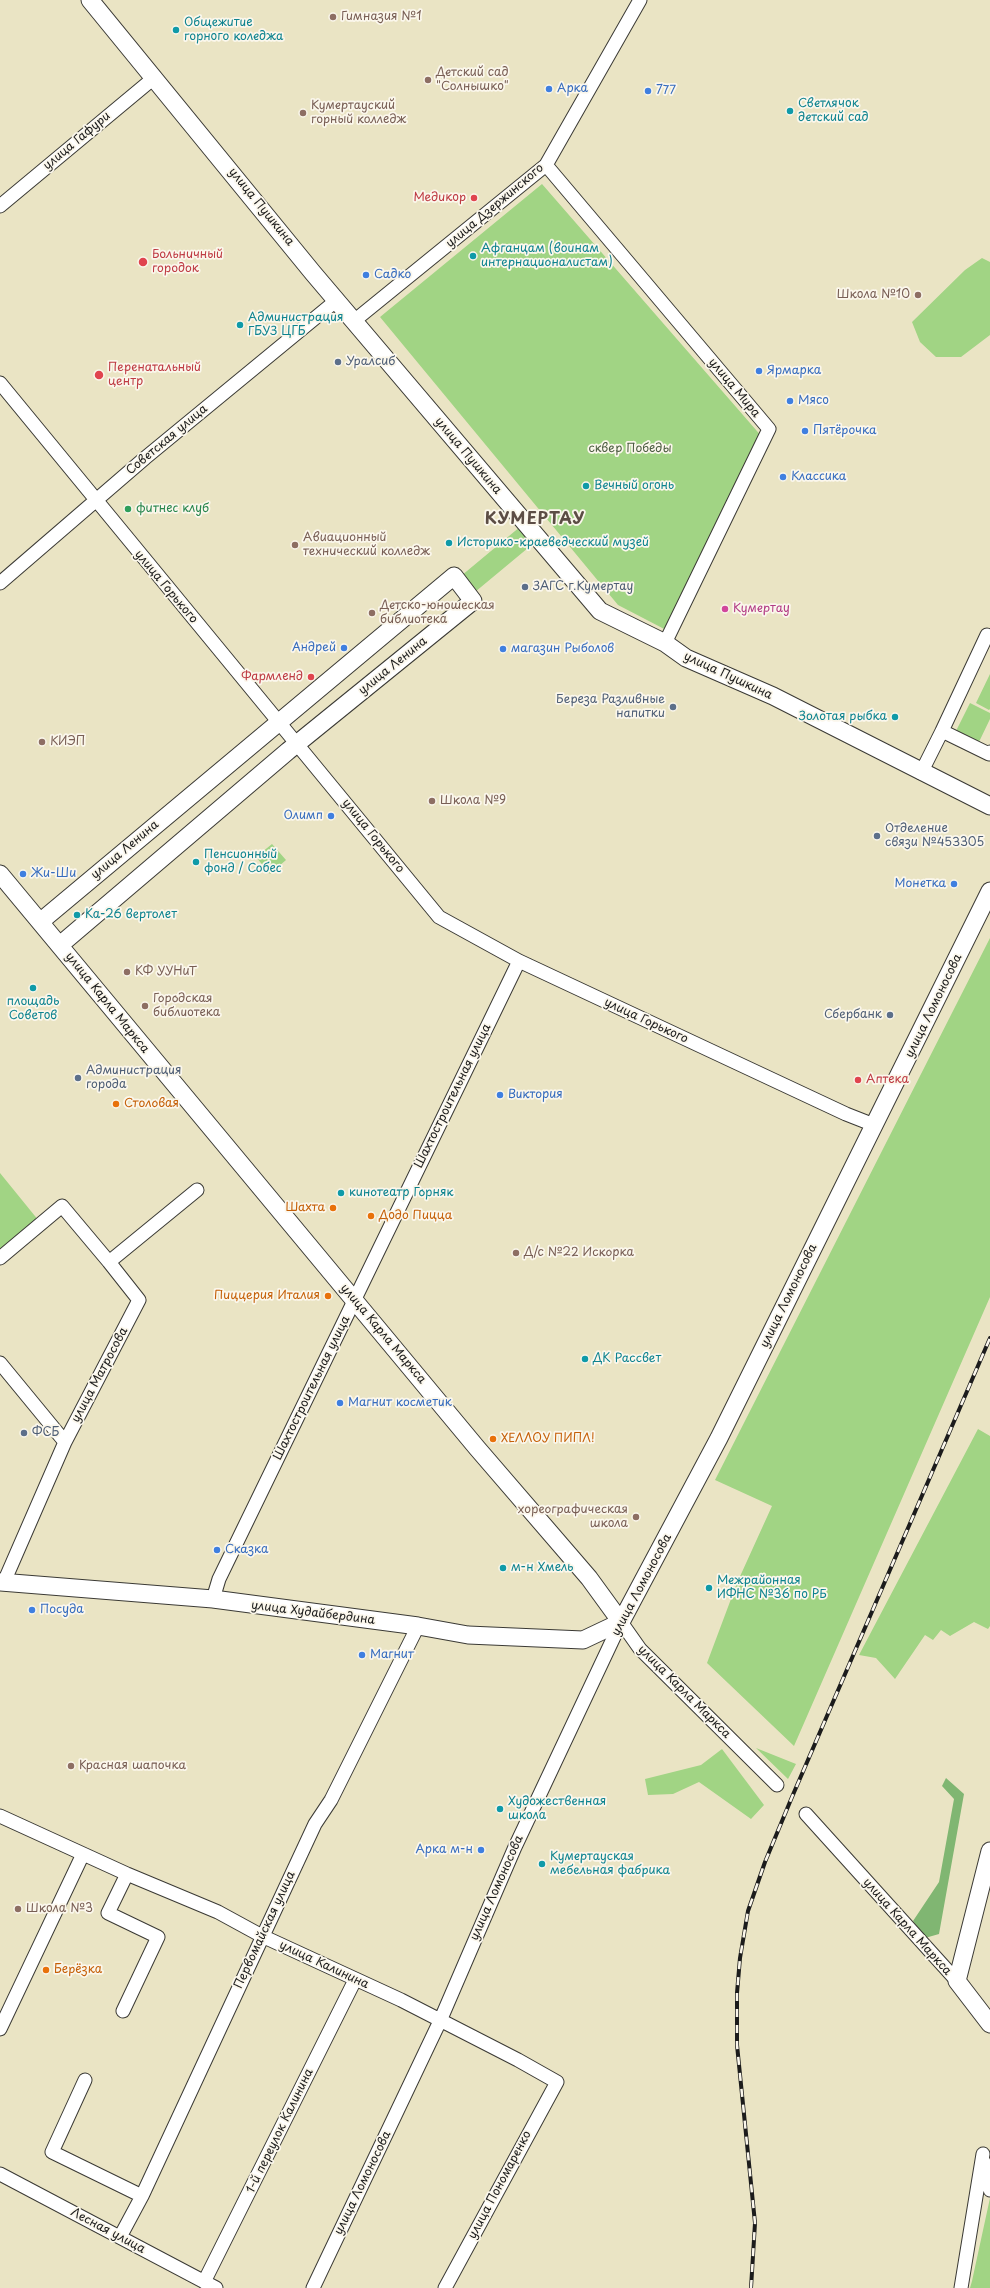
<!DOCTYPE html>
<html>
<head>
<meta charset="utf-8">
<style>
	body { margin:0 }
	canvas { display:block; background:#eae4c4 }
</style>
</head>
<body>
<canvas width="990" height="2288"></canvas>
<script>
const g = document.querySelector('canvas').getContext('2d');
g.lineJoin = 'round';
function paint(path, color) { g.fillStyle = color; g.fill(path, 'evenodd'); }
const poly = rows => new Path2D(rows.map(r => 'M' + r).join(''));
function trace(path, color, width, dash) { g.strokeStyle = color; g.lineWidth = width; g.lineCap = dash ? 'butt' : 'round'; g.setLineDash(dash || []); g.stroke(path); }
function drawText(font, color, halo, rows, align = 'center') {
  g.font = font + ' "Playpen Sans",sans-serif'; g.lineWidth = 3.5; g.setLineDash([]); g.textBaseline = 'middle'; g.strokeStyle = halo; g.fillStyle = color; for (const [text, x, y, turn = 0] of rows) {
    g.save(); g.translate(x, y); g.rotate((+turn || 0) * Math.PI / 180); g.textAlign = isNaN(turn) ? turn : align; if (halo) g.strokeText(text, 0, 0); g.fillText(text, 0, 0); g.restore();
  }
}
paint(poly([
	[542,184,763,438,670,632,618,605,380,317],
	[982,258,990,262,990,335,961,357,936,357,920,342,912,322,965,270],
	[521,526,534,543,475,592,461,576],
	[990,674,990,709,989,710,976,703],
	[970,703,990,713,990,719,978,744,955,733],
	[272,844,286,860,270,874,256,857],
	[990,938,990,1297,794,1746,707,1663,737,1583,772,1506,715,1480],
	[0,1173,39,1221,0,1253],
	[978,1429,990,1436,990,1626,988,1629,974,1622,950,1636,941,1630,933,1640,925,1635,895,1679,876,1658,859,1655],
	[756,1748,796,1764,788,1779],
	[722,1749,764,1805,751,1819,699,1782,673,1794,648,1795,645,1779,701,1765],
	[990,2198,990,2288,970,2288,972,2281]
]), '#a1d484');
paint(poly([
	[946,1778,964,1794,939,1934,925,1938,913,1921,939,1882,954,1799,942,1786]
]), '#80b672');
const minor = poly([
	[546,165,769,429,665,643],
	[0,206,155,77],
	[354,321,546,165,640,0],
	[0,383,439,917,519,961,846,1114,874,1125],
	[0,583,145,458,337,300],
	[942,731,987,635,990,636],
	[921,773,942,731,989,754,990,752],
	[0,1258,62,1206,109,1262],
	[0,1363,65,1442],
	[4,1582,65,1442,139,1300,109,1262,197,1190],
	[213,1599,219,1579,519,961],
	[621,1622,640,1649,777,1785],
	[806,1814,957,1981],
	[0,1816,127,1874,218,1912,262,1936,401,2000,518,2060,557,2082,445,2288],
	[123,2011,158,1937,108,1913,127,1874],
	[0,2029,83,1854],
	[85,2080,52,2152,142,2196],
	[984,2162,990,2190],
	[0,2174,216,2288],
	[120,2237,142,2196,315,1824,331,1800,418,1626],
	[204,2282,355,1980],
	[313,2288,440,2021,515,1847,621,1622],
	[961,2288,983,2154]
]);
const major = poly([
	[90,0,313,273,600,611,665,643,686,658,773,696,990,806],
	[0,874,477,1448,589,1578,621,1622],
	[40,922,454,576,473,601,288,751,60,945],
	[0,1582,213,1599,418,1626,468,1635,583,1640,621,1622],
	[621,1622,719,1438,990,891],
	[990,1851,957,1981,990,2024]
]);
trace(minor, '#3b3a35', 15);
trace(major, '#3b3a35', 19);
trace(minor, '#fff', 13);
trace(major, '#fff', 17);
const rail = poly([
	[751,2288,755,2223,737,2045,737,1993,740,1958,748,1911,765,1862,792,1797,990,1338]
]);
trace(rail, '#1c1c1c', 4);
trace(rail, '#fbf7ec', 2.5, [8]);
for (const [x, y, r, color] of [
	[333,17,4,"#8d6e63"],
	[176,30,4,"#0f9aa8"],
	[428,80,4,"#8d6e63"],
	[549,89,4,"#3f7fe0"],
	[648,91,4,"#3f7fe0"],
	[790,111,4,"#0f9aa8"],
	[303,113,4,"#8d6e63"],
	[474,198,4,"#e0444e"],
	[473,256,4,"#0f9aa8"],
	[143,262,5,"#e0444e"],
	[366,275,4,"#3f7fe0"],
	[918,295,4,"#8d6e63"],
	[240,325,4,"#0f9aa8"],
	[338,362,4,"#5c6f8a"],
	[759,371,4,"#3f7fe0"],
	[99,375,5,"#e0444e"],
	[790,401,4,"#3f7fe0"],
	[805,431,4,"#3f7fe0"],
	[783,477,4,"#3f7fe0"],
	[586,486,4,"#0f9aa8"],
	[128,509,4,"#2e9e5b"],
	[449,543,4,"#0f9aa8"],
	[295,545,4,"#8d6e63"],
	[525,587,4,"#5c6f8a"],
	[725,609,4,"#d1479c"],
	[372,613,4,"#8d6e63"],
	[344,648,4,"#3f7fe0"],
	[503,649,4,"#3f7fe0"],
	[311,677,4,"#e0444e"],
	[673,707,4,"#5c6f8a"],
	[895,717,4,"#0f9aa8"],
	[42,742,4,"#8d6e63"],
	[432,801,4,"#8d6e63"],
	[331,816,4,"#3f7fe0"],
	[877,836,4,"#5c6f8a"],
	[196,862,4,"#0f9aa8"],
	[23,874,4,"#3f7fe0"],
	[954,884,4,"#3f7fe0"],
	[77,915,4,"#0f9aa8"],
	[127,972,4,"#8d6e63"],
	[33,988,4,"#0f9aa8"],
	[145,1006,4,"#8d6e63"],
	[890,1015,4,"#5c6f8a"],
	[78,1078,4,"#5c6f8a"],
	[858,1080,4,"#e0444e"],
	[500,1095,4,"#3f7fe0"],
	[116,1104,4,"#e8710a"],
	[341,1193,4,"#0f9aa8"],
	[333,1208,4,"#e8710a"],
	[371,1216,4,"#e8710a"],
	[516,1253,4,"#8d6e63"],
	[328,1296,4,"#e8710a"],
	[585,1359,4,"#0f9aa8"],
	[340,1403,4,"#3f7fe0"],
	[24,1433,4,"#5c6f8a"],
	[493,1439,4,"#e8710a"],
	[636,1517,4,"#8d6e63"],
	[217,1550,4,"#3f7fe0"],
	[503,1568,4,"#0f9aa8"],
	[709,1588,4,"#0f9aa8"],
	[32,1610,4,"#3f7fe0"],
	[362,1655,4,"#3f7fe0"],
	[71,1766,4,"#8d6e63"],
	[500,1809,4,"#0f9aa8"],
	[481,1850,4,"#3f7fe0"],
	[542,1864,4,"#0f9aa8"],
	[18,1909,4,"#8d6e63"],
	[46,1970,4,"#e8710a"]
]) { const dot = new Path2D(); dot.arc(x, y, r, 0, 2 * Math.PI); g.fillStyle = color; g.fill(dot); trace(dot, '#fbf7ec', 1.5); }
drawText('12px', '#785e54', '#fbf7ec', [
	["Гимназия №1",341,17],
	["Детский сад",436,73],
	["\"Солнышко\"",436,87],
	["Кумертауский",311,106],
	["горный колледж",311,120],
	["Школа №10",910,295,"right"],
	["Авиационный",303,538],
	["технический колледж",303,552],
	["Детско-юношеская",380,606],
	["библиотека",380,620],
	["КИЭП",50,742],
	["Школа №9",440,801],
	["КФ УУНиТ",135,972],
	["Городская",153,999],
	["библиотека",153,1013],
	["Д/с №22 Искорка",524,1253],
	["хореографическая",628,1510,"right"],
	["школа",628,1524,"right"],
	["Красная шапочка",79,1766],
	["Школа №3",26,1909]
], 'left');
drawText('12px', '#0d838f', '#fbf7ec', [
	["Общежитие",184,23],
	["горного коледжа",184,37],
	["Светлячок",798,104],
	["детский сад",798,118],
	["Афганцам (воинам",481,249],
	["интернационалистам)",481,263],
	["Администрация",248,318],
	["ГБУЗ ЦГБ",248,332],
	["Вечный огонь",594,486],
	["Историко-краеведческий музей",457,543],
	["Золотая рыбка",887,717,"right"],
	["Пенсионный",204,855],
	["фонд / Собес",204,869],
	["Ка-26 вертолет",85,915],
	["площадь",33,1002,"center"],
	["Советов",33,1016,"center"],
	["кинотеатр Горняк",349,1193],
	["ДК Рассвет",593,1359],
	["м-н Хмель",511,1568],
	["Межрайонная",717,1581],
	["ИФНС №36 по РБ",717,1595],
	["Художественная",508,1802],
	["школа",508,1816],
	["Кумертауская",550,1857],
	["мебельная фабрика",550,1871]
], 'left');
drawText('12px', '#366cbe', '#fbf7ec', [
	["Арка",557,89],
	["777",656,91],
	["Садко",374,275],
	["Ярмарка",767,371],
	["Мясо",798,401],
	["Пятёрочка",813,431],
	["Классика",791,477],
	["Андрей",336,648,"right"],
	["магазин Рыболов",511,649],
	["Олимп",323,816,"right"],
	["Жи-Ши",31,874],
	["Монетка",946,884,"right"],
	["Виктория",508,1095],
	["Магнит косметик",348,1403],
	["Сказка",225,1550],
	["Посуда",40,1610],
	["Магнит",370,1655],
	["Арка м-н",473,1850,"right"]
], 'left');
drawText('12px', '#1c1c1c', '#fbf7ec', [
	["улица Гафури",77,141,-40],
	["улица Дзержинского",495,206,-40],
	["улица Пушкина",261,207,51],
	["улица Мира",734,388,50],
	["Советская улица",167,440,-40],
	["улица Пушкина",468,456,50],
	["улица Горького",166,587,50],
	["улица Ленина",393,666,-39],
	["улица Пушкина",728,676,25],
	["улица Горького",373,836,51],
	["улица Ленина",125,850,-40],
	["улица Карла Маркса",107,1003,51],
	["улица Ломоносова",934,1006,-64],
	["улица Горького",646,1021,25],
	["Шахтостроительная улица",453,1096,-64],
	["улица Ломоносова",789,1296,-64],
	["улица Карла Маркса",383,1334,50],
	["улица Матросова",100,1375,-62],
	["Шахтостроительная улица",312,1388,-64],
	["улица Ломоносова",642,1585,-62],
	["улица Худайбердина",313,1613,7],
	["улица Карла Маркса",684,1692,45],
	["улица Ломоносова",497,1888,-66],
	["улица Карла Маркса",907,1927,48],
	["Первомайская улица",265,1930,-65],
	["улица Калинина",324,1965,25],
	["1-й переулок Калинина",280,2131,-64],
	["улица Ломоносова",363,2183,-64],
	["улица Пономаренко",500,2185,-62],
	["Лесная улица",108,2231,28]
]);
drawText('12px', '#be3a42', '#fbf7ec', [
	["Медикор",466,198,"right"],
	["Больничный",152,255],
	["городок",152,269],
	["Перенатальный",108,368],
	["центр",108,382],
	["Фармленд",303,677,"right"],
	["Аптека",866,1080]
], 'left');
drawText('12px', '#4e5e75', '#fbf7ec', [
	["Уралсиб",346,362],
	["ЗАГС г.Кумертау",533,587],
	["Береза Разливные",665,700,"right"],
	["напитки",665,714,"right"],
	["Отделение",885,829],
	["связи №453305",885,843],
	["Сбербанк",882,1015,"right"],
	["Администрация",86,1071],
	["города",86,1085],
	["ФСБ",32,1433]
], 'left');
drawText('12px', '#4b5c40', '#fbf7ec', [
	["сквер Победы",630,449]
]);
drawText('12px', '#27864d', '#fbf7ec', [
	["фитнес клуб",136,509]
], 'left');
drawText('12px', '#b23c85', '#fbf7ec', [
	["Кумертау",733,609]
], 'left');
drawText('12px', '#c56008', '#fbf7ec', [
	["Столовая",124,1104],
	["Шахта",325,1208,"right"],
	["Додо Пицца",379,1216],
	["Пиццерия Италия",320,1296,"right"],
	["ХЕЛЛОУ ПИПЛ!",501,1439],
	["Берёзка",54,1970]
], 'left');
g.letterSpacing = '1px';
drawText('bold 16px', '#5c4d45', '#fbf7ec', [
	["КУМЕРТАУ",535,520]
]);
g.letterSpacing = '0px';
</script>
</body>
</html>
